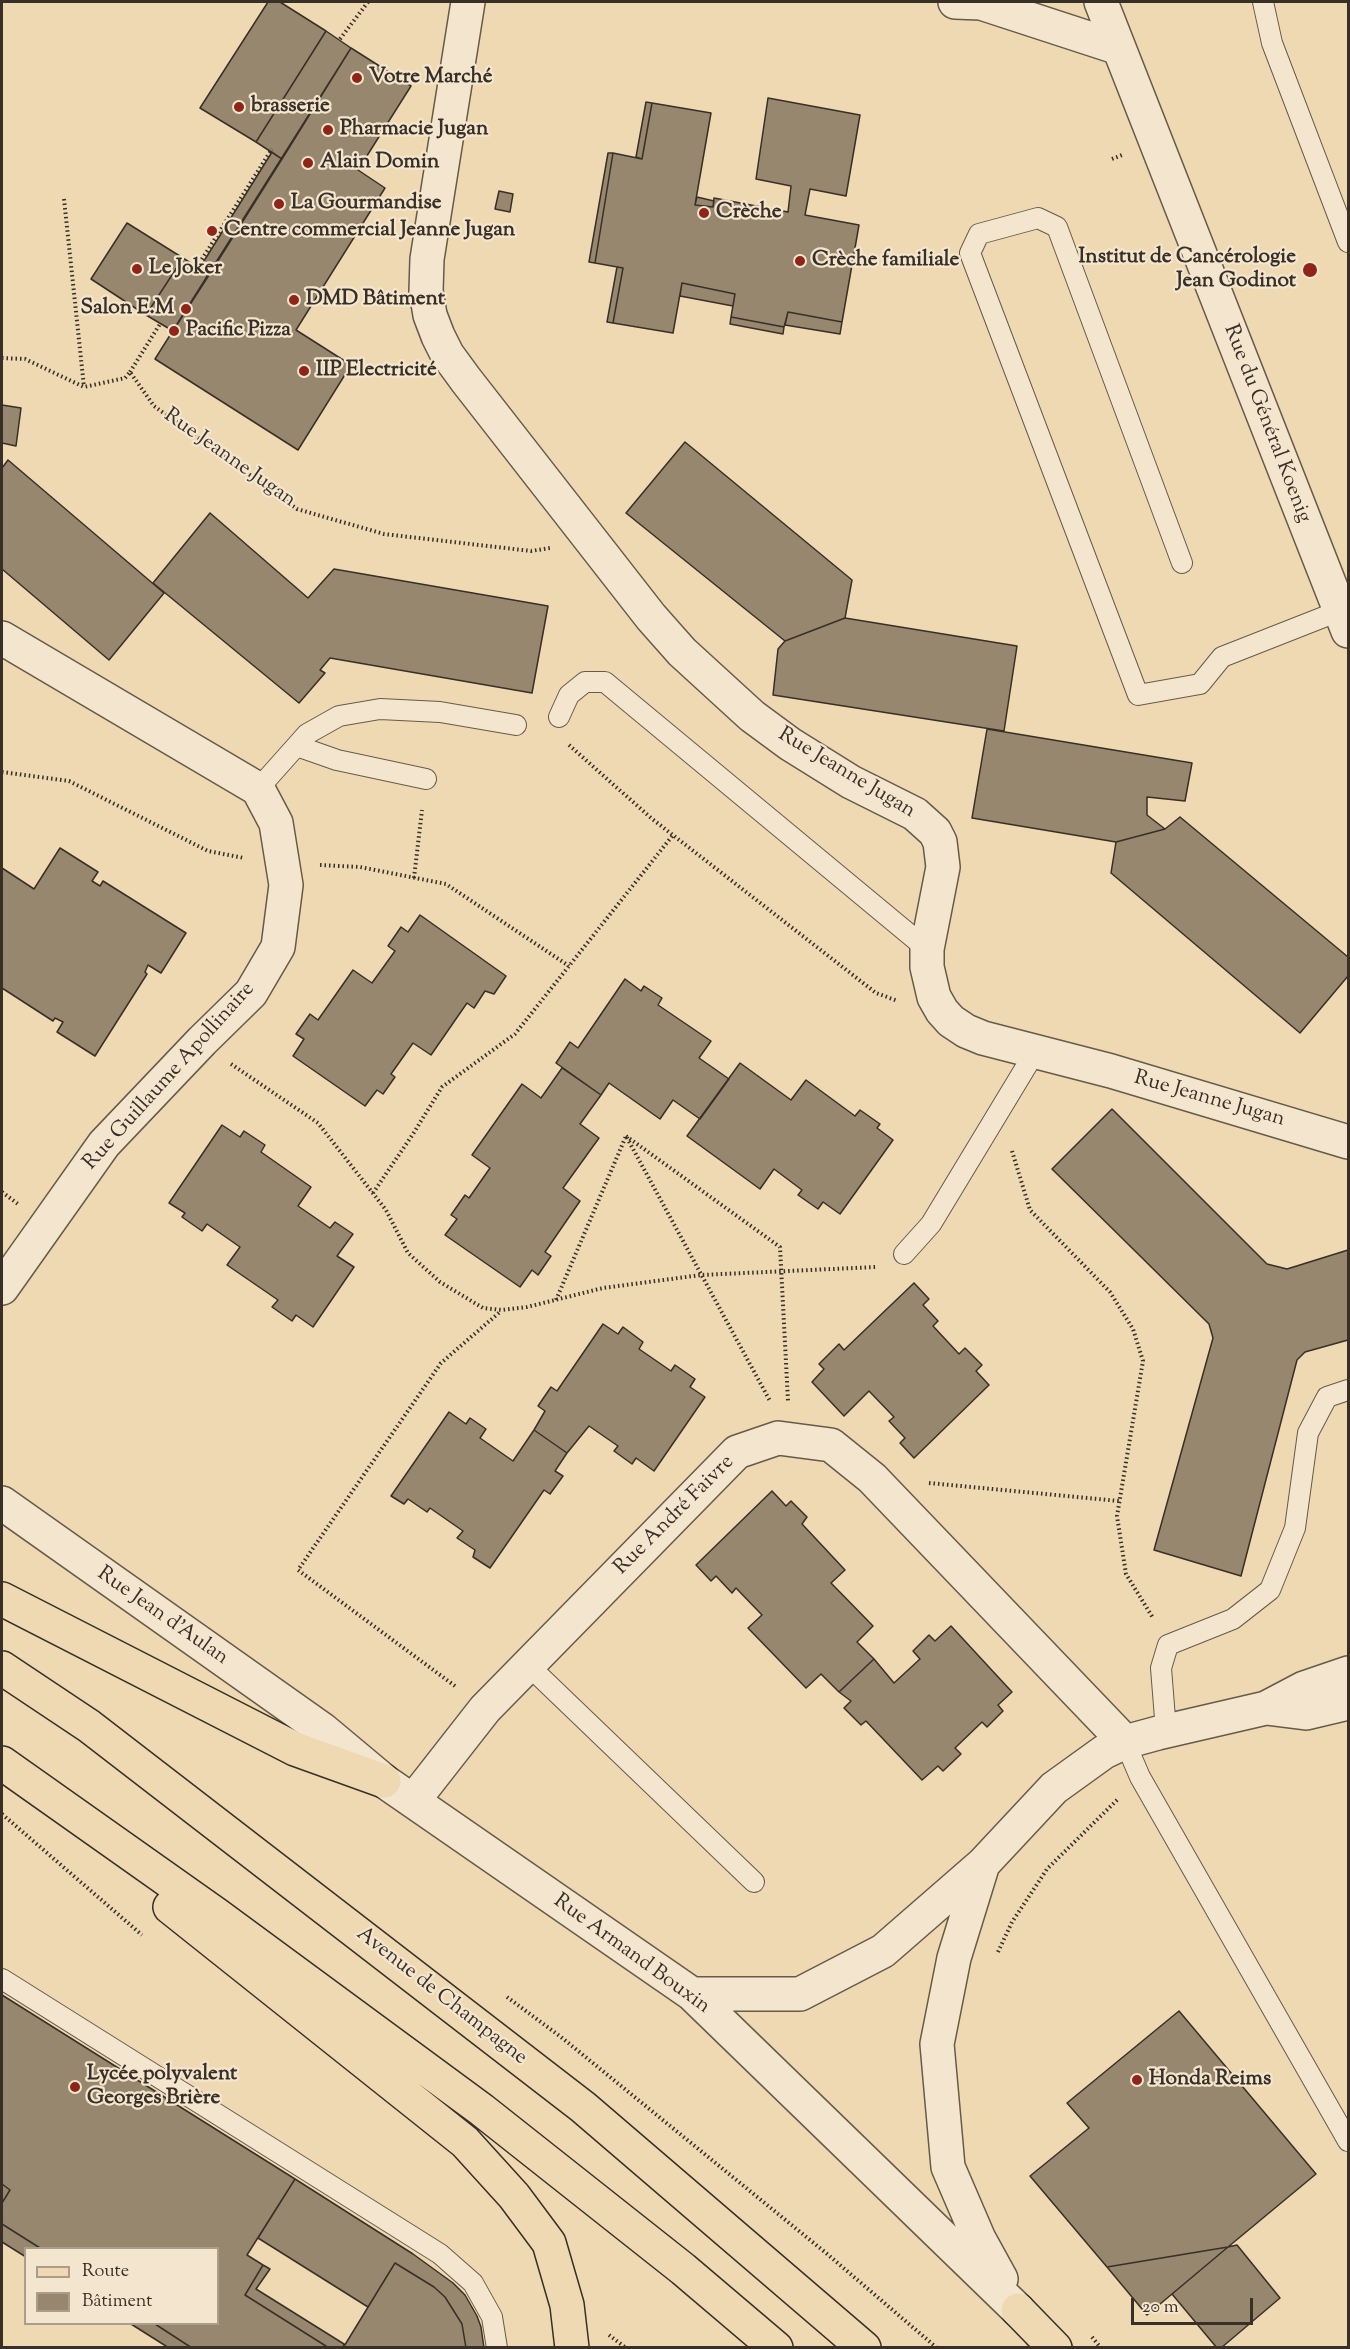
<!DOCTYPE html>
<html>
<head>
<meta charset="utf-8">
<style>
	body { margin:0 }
	#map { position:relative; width:1350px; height:2349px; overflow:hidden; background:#eed9b3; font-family:"Sorts Mill Goudy",serif }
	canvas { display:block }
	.frame { position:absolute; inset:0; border:3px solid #382f26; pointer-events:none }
	.legend { position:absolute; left:24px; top:2247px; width:195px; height:78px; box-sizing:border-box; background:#f4e6ce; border:2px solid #a99d8b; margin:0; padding:8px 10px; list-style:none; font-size:18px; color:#382f26 }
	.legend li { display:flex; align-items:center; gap:12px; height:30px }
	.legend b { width:30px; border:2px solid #a99d8b }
	.scale { position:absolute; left:1131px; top:2298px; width:122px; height:27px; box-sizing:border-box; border:3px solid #382f26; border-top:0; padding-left:8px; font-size:18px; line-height:21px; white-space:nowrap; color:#382f26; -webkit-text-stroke:4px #f4e6ce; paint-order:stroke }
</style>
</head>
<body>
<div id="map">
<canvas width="1350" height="2349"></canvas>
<div class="frame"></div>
<ul class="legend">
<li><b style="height:8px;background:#eed9b3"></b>Route</li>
<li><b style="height:16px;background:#97876f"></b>Bâtiment</li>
</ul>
<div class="scale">20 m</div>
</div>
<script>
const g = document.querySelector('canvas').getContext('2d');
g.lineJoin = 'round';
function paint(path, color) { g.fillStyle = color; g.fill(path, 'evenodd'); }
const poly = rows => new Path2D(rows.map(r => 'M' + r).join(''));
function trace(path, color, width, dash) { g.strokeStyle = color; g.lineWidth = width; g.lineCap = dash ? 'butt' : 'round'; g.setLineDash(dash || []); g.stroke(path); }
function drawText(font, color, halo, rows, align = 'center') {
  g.font = font + ' "Sorts Mill Goudy",serif'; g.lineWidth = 4.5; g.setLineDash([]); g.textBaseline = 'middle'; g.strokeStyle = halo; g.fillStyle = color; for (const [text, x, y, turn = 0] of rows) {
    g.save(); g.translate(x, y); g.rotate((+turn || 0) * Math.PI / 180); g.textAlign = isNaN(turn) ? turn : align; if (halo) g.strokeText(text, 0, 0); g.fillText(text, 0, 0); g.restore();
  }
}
const building = poly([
	[268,2,280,2,326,31,256,142,200,108,268,2],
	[326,31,351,48,282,159,256,142,326,31],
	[351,48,411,86,358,170,385,188,296,330,351,365,298,450,155,359,351,48],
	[768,98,860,115,846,196,810,189,805,215,859,225,842,322,788,312,784,327,731,317,735,294,682,283,673,333,613,323,623,268,595,263,613,153,642,159,652,103,711,113,695,205,713,207,714,198,788,212,791,186,756,179,768,98],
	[646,102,652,103,642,159,636,157,646,102],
	[272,152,282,159,209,275,199,269,272,152],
	[608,153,613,153,595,263,589,262,608,153],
	[499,191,513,194,510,212,495,209,499,191],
	[697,197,714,201,713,207,695,205,697,197],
	[127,223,183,258,146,315,91,279,127,223],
	[183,258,209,275,173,331,146,315,183,258],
	[617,267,623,268,613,323,607,322,617,267],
	[682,283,735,294,733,306,680,296,682,283],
	[788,312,842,322,840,334,785,325,788,312],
	[731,317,784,327,783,334,730,324,731,317],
	[2,405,21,408,16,446,2,443,2,405],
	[685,442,852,580,845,618,785,641,626,513,685,442],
	[8,460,164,593,109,660,2,569,2,468,8,460],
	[210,513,308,598,334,569,548,606,532,693,330,658,320,670,325,673,299,703,153,583,210,513],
	[845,618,1017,646,1004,731,773,695,778,649,785,641,845,618],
	[987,729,1192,763,1185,801,1147,797,1147,815,1165,829,1116,842,972,818,987,729],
	[1180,817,1348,957,1348,976,1300,1033,1111,873,1116,842,1165,829,1180,817],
	[60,848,98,872,92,881,100,886,103,881,186,933,161,973,148,965,145,972,147,974,95,1056,57,1032,63,1022,55,1018,53,1021,2,988,2,868,34,889,60,848],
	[420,915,506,976,494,994,485,991,474,1008,467,1003,431,1055,413,1043,391,1074,395,1077,383,1094,377,1090,365,1106,293,1056,304,1039,296,1034,310,1014,318,1020,353,970,372,983,395,951,388,946,401,927,408,932,420,915],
	[625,979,641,991,644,986,662,998,658,1005,711,1041,699,1058,729,1079,700,1119,673,1100,660,1119,609,1083,601,1095,556,1063,570,1042,578,1048,625,979],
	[740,1063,791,1100,806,1080,855,1116,860,1110,880,1124,877,1128,893,1140,840,1214,823,1202,818,1209,798,1195,802,1190,774,1169,760,1189,687,1136,740,1063],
	[562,1068,601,1095,580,1124,599,1138,563,1188,580,1201,545,1252,551,1256,538,1275,532,1270,520,1287,445,1235,457,1219,451,1215,465,1195,469,1198,490,1168,472,1155,522,1084,541,1098,562,1068],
	[1112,1109,1267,1264,1287,1269,1348,1250,1348,1340,1305,1352,1297,1360,1241,1576,1154,1550,1213,1338,1209,1324,1052,1169,1112,1109],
	[222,1125,240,1137,244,1131,265,1145,261,1152,311,1187,298,1206,330,1228,335,1222,353,1234,337,1256,354,1267,313,1327,296,1315,292,1321,272,1307,278,1300,227,1265,240,1247,207,1224,202,1231,182,1217,185,1213,169,1203,222,1125],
	[914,1283,929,1299,923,1305,938,1321,933,1326,959,1354,965,1348,982,1365,976,1371,989,1385,914,1458,900,1443,905,1438,889,1421,894,1417,869,1391,844,1416,812,1382,824,1369,819,1364,839,1344,844,1350,914,1283],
	[603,1324,618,1334,623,1327,643,1342,639,1349,671,1371,675,1365,695,1379,690,1387,705,1397,654,1471,636,1458,632,1464,614,1451,618,1446,589,1426,567,1453,534,1430,545,1411,538,1406,551,1387,557,1391,603,1324],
	[449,1412,466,1424,470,1418,486,1429,480,1438,513,1461,534,1430,567,1453,555,1471,563,1476,550,1494,544,1490,490,1568,473,1557,475,1550,457,1538,463,1531,430,1508,427,1512,408,1499,404,1504,391,1496,449,1412],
	[772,1491,786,1506,791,1501,807,1517,802,1524,845,1570,831,1583,873,1626,857,1642,874,1659,839,1692,821,1674,806,1688,748,1628,762,1615,736,1588,732,1593,716,1576,711,1581,696,1565,772,1491],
	[951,1626,1012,1692,998,1705,1003,1711,987,1727,982,1722,955,1748,961,1754,943,1771,938,1766,922,1780,866,1721,861,1725,844,1708,851,1701,839,1692,874,1659,894,1683,920,1659,913,1651,929,1635,935,1641,951,1626],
	[2,1995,295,2179,247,2255,263,2265,245,2295,329,2348,192,2348,155,2324,218,2324,218,2248,40,2248,2,2224,2,2203,10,2190,2,2184,2,1995],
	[1179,2011,1316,2174,1228,2247,1107,2267,1030,2176,1089,2128,1067,2103,1179,2011],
	[295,2179,413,2254,453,2283,465,2295,477,2316,481,2327,484,2348,466,2348,462,2324,445,2297,434,2287,395,2263,368,2307,258,2238,295,2179],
	[2,2184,10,2190,2,2203,2,2184],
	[2,2224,40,2248,26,2248,26,2257,2,2242,2,2224],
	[1237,2245,1280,2298,1221,2348,1217,2348,1172,2294,1228,2247,1237,2245],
	[1228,2247,1147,2315,1107,2267,1228,2247],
	[395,2263,434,2287,445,2297,462,2324,466,2348,343,2348,395,2263],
	[263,2265,270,2269,256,2289,344,2344,343,2348,329,2348,245,2295,263,2265],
	[131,2324,155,2324,192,2348,169,2348,131,2324]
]);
paint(building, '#97876f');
trace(building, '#382f26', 1.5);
const lane = poly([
	[1263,2,1272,43,1348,242],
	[1182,563,1057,227,1038,218,979,234,970,253,1138,695,1200,684,1222,657,1339,611],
	[559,717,569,695,585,682,605,682,927,949],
	[297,746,337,760,426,779],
	[258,789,307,734,339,716,380,709,440,712,516,725],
	[904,1254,931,1224,1035,1052],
	[528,1665,754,1882],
	[1166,1731,1161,1668,1168,1645,1233,1619,1270,1590,1295,1528,1308,1433,1327,1397,1348,1390],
	[1125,1742,1140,1777,1348,2141],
	[2,1979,440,2254,473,2283,492,2317,497,2348]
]);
const street = poly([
	[468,2,427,259,426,291,430,315,438,336,447,354,466,380,651,617,682,652,752,716,790,744,851,782,915,814,935,832,940,842,943,867,927,949,927,967,934,997,942,1011,951,1021,966,1031,983,1038,1111,1071,1348,1142],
	[955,2,981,3,1119,48],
	[1101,2,1348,631],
	[2,638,258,789,276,823,286,885,278,947,251,993,202,1041,104,1144,2,1288],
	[2,1503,323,1730,384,1781,692,1994,1018,2310],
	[1266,1708,1306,1713,1348,1703],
	[413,1801,485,1709,737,1452,778,1438,831,1445,872,1478,1125,1742],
	[983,1864,954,1958,937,2044,948,2167,979,2239,1001,2279],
	[692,1994,800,1994,883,1951,983,1864,1054,1788,1104,1752,1125,1742,1158,1733,1266,1708,1304,1688,1348,1673]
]);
const primary = poly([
	[2,1599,295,1749,384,1781],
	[2,1668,89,1726,583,2107,864,2348],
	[2,1763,217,1915,482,2110,683,2269,776,2348],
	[170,1907,465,2142,514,2196,549,2243,567,2305,572,2348],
	[1018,2310,1055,2348]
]);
trace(lane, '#665a49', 22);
trace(street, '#665a49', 36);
trace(primary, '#382f26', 36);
trace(poly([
	[340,39,368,2],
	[1112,159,1122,155],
	[64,199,84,387],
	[197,267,272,149],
	[2,358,25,359,84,387,125,378,130,372,154,406,297,509,384,534,531,551,550,548],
	[130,372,160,324],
	[569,745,651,818,876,993,898,1001],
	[2,772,69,781,208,851,244,858],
	[320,865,360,867,446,884,569,966],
	[414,878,422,810],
	[231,1064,318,1123,386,1210,408,1253,440,1282,483,1308,502,1310,527,1307,603,1288,701,1275,876,1267],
	[626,1136,780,1247,788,1401],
	[1012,1151,1030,1210,1110,1292,1133,1329,1143,1361,1117,1516,1126,1574,1153,1618],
	[2,1192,18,1204],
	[373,1193,413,1134,442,1087,515,1034,673,835],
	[556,1300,626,1136,770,1401],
	[929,1483,1119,1501],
	[455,1686,298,1570,441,1363,501,1311],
	[2,1814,142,1935],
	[998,1952,1012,1922,1047,1869,1118,1799],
	[507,1997,561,2037,826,2253,937,2348],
	[609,2335,626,2348],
	[1092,2337,1101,2348]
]), '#382f26', 4, [1.5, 3]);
trace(lane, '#f4e6ce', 20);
trace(street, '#f4e6ce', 33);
trace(primary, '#eed9b3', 33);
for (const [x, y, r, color] of [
	[357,78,6,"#8f2418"],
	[239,107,6,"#8f2418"],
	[328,130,6,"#8f2418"],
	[308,163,6,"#8f2418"],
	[279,204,6,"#8f2418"],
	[704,213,6,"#8f2418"],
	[212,231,6,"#8f2418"],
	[800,261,6,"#8f2418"],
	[137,269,6,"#8f2418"],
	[1310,270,8,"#8f2418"],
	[294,300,6,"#8f2418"],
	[186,309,6,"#8f2418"],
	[174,331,6,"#8f2418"],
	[304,371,6,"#8f2418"],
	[1137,2080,6,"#8f2418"],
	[75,2087,6,"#8f2418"]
]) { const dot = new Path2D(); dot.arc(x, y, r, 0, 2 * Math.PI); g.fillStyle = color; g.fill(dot); trace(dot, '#f4e6ce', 2); }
drawText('bold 21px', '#382f26', '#f4e6ce', [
	["Votre Marché",369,78],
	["brasserie",251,107],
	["Pharmacie Jugan",340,130],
	["Alain Domin",320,163],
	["La Gourmandise",291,204],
	["Crèche",716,213],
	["Centre commercial Jeanne Jugan",224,231],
	["Institut de Cancérologie",1296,258,"right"],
	["Jean Godinot",1296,282,"right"],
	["Crèche familiale",812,261],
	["Le Joker",149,269],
	["DMD Bâtiment",306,300],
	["Salon E.M",174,309,"right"],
	["Pacific Pizza",186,331],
	["IIP Electricité",316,371],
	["Lycée polyvalent",87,2075],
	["Georges Brière",87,2099],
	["Honda Reims",1149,2080]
], 'left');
drawText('21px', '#382f26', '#f4e6ce', [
	["Rue du Général Koenig",1266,424,69],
	["Rue Jeanne Jugan",229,459,35],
	["Rue Jeanne Jugan",846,774,31],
	["Rue Guillaume Apollinaire",170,1077,-48],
	["Rue Jeanne Jugan",1209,1100,16],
	["Rue André Faivre",675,1516,-45],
	["Rue Jean d'Aulan",162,1617,35],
	["Rue Armand Bouxin",631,1955,36],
	["Avenue de Champagne",441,1997,38]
]);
</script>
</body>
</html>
